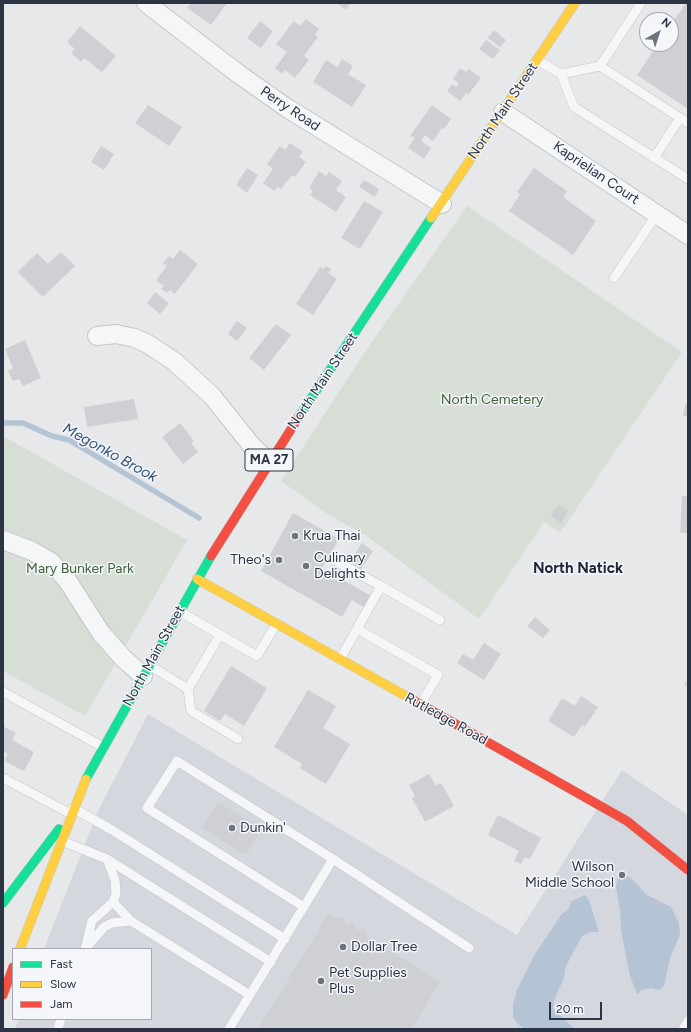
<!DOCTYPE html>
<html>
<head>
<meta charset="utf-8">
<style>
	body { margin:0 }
	#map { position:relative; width:691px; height:1032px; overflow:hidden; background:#e6e8ea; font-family:Figtree,sans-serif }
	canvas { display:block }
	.frame { position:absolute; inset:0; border:4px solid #2b3445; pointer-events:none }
	.legend { position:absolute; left:12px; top:948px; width:140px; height:72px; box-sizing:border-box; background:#f4f6f9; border:1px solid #a4a8b1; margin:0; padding:5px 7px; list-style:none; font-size:12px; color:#2b3445 }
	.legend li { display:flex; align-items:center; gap:8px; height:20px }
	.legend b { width:20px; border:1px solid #a4a8b1 }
	.north { position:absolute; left:639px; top:12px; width:40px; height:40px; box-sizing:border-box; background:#f4f6f9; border:1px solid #a4a8b1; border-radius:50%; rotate:39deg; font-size:11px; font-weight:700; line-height:16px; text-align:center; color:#2b3445 }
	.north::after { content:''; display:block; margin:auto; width:14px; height:18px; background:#6c737f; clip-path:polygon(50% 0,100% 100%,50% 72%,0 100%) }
	.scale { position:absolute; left:549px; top:1002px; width:53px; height:18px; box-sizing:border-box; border:2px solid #2b3445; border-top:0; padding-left:5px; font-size:12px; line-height:14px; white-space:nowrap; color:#2b3445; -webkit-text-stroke:3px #f4f6f9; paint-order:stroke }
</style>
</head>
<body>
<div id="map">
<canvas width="691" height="1032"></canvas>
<div class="frame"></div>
<ul class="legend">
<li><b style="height:5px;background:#16e098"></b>Fast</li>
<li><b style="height:5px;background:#ffcf43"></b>Slow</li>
<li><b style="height:5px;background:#f24e42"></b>Jam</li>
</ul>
<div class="north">N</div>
<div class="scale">20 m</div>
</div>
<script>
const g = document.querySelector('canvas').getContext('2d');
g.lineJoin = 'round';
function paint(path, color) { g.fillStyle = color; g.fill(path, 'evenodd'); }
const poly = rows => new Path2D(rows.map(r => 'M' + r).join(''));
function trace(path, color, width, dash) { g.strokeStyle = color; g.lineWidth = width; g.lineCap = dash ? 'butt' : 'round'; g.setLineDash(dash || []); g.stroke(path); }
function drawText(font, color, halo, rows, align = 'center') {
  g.font = font + ' Figtree,sans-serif'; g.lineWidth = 3; g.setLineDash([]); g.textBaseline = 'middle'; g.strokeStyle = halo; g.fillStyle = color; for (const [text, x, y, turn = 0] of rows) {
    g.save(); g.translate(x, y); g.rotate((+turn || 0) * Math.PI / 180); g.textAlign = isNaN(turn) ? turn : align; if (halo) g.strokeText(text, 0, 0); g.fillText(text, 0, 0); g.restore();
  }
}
paint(poly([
	[148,714,517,935,622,770,688,815,688,1029,15,1029,19,1019,151,1019,151,949,44,949,98,811]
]), '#d4d7dd');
paint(poly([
	[467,206,682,352,560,533,544,522,479,619,365,535,329,515,281,481,363,355],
	[3,436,187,540,85,716,3,671]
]), '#d6ded6');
paint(poly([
	[624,874,631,878,647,895,671,907,679,923,680,935,670,958,664,986,658,990,651,988,642,990,637,994,630,976,621,930,620,911,616,887,618,877],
	[585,895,589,900,599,932,590,932,582,936,566,966,564,978,554,1000,553,1009,575,1029,524,1029,518,1024,513,1017,513,1005,517,990,535,954,562,914,568,910,572,901]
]), '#b4c4d5');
trace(poly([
	[3,423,23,423,52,436,69,440,199,518]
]), '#b4c4d5', 5.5);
paint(poly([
	[191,3,227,3,211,25,187,8],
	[340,3,351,3,346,10,339,5],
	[686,3,688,3,688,109,637,75,658,44,671,44,671,25],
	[306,19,319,29,315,34,318,37,304,56,309,60,295,78,285,70,282,74,275,68,287,52,276,44,294,21,300,26],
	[260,21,273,31,261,48,247,38],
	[80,26,116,56,102,72,84,58,81,62,71,53,75,49,67,42],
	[494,30,506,40,500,47,488,38],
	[486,40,500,50,493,59,479,49],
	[342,59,353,66,348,74,366,85,352,107,313,82,326,60,337,67],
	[460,68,466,72,469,69,481,78,468,95,466,93,460,101,447,91,452,84,456,87,459,83,453,79],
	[148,105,182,127,169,146,135,123],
	[432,105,451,119,444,129,442,128,433,141,425,135,421,141,431,148,424,159,408,148,415,138,410,136],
	[290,143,303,152,299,157,306,162,295,177,292,175,281,189,278,187,274,191,263,183,273,169,267,164,280,146,285,150],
	[101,146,114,154,104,170,91,162],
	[247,168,258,175,247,193,236,185],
	[534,168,567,191,563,197,596,221,573,255,509,211,520,194,517,192],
	[319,171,326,176,329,172,342,181,336,190,346,197,336,212,310,195,313,191,309,188],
	[364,180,379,189,375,197,359,187],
	[364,201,383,212,360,249,341,238],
	[180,250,198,264,175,294,170,290,167,293,161,289,164,286,156,280,167,266,163,263,169,256,173,259],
	[61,252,75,266,43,297,18,272,37,253,48,264],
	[326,266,331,269,328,273,337,279,313,315,296,304,320,267,324,269],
	[155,292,169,303,160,314,147,303],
	[237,321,247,328,237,341,228,334],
	[276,324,291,335,264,370,249,358],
	[25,340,41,378,23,386,19,379,13,381,8,371,13,368,5,349],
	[134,399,138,419,87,427,84,407],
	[686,403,688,403,688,417,683,415],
	[180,423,194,441,191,443,198,452,183,464,162,437],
	[682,496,688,496,688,533,680,533],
	[558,505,568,511,561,523,551,516],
	[293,513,339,539,322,568,371,596,364,607,352,600,342,617,261,571],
	[362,543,373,551,361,569,350,561],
	[535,617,550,630,543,638,527,626],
	[484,643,501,654,484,680,457,663,463,654,473,660],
	[231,666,267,688,244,726,225,714,220,721,204,711],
	[688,681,688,690,684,683],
	[308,690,336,706,323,728,350,744,326,784,300,768,302,764,274,747],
	[581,696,598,707,585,727,582,725,574,737,548,721,562,698,575,706],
	[3,726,16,733,12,740,34,752,24,771,4,761,8,754,3,751],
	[429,774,436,786,441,783,454,806,425,822,412,798,415,796,409,785],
	[218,802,262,829,246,855,202,828],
	[498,815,541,838,530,859,525,857,521,864,514,861,519,851,488,835],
	[329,913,337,919,344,916,346,924,354,922,356,930,364,929,366,936,440,982,413,1026,418,1029,258,1029]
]), '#ced0d3');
const lane = poly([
	[537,60,561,74,600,66,641,3],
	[600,66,688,123],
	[561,74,574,107,688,179],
	[654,158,680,118],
	[614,278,657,214],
	[334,560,381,586,340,659],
	[381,586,440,620],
	[179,611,257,656,277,623],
	[357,629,438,675,420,705],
	[149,665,188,689,220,635],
	[188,689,191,711,238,739],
	[3,692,103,747],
	[3,778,71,814],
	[73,808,112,830,285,939],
	[62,841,107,859,271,962],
	[113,902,131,921,250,995],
	[304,907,147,808,177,761,333,859,469,948],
	[86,948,104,927,112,923,131,921],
	[85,949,92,921,113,902,116,894,115,880,107,859],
	[58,1029,61,1019],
	[229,1029,333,859],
	[683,1029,688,1021]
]);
const street = poly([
	[146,3,240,75,287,108,442,204],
	[503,112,688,235],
	[97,336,116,334,135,338,148,344,175,362,212,396,252,446,269,462],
	[3,540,32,551,51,562,67,580,101,633,123,658,143,676]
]);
const fast = poly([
	[300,415,431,218],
	[86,779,211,556],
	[3,903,59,829]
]);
const slow = poly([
	[431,218,575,3],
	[197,579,413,700],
	[20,949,86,779]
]);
const jam = poly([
	[211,556,300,415],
	[413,700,627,821,688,870],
	[3,995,13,967]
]);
trace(lane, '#c4c6c8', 10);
trace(street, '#c4c6c8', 20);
trace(fast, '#c4c6c8', 10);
trace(slow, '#c4c6c8', 10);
trace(jam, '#c4c6c8', 10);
trace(lane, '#f5f6f7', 9);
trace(street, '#f5f6f7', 18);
trace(fast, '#16e098', 9);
trace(slow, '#ffcf43', 9);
trace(jam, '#f24e42', 9);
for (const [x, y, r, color] of [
	[295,536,4,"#6c737f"],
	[279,560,4,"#6c737f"],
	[306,566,4,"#6c737f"],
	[232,828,4,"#6c737f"],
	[622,875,4,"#6c737f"],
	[343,947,4,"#6c737f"],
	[321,981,4,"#6c737f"]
]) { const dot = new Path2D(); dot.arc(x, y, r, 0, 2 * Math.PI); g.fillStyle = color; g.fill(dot); trace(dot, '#f4f6f9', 1.5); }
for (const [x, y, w] of [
	[269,460,48]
]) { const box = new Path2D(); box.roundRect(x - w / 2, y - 11, w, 22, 3); g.fillStyle = '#f4f6f9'; g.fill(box); trace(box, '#2b3445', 1); }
drawText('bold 13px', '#2b3445', null, [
	["MA 27",269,460]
]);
drawText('14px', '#2b3445', '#f4f6f9', [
	["Perry Road",290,109,34],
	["North Main Street",503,111,-56],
	["Kaprielian Court",596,173,34],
	["North Main Street",323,381,-56],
	["North Main Street",154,656,-61],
	["Rutledge Road",446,719,29]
]);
drawText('14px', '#3f6138', '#f4f6f9', [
	["North Cemetery",492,400],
	["Mary Bunker Park",80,569]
]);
drawText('14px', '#2b3445', '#f4f6f9', [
	["Krua Thai",303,536],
	["Culinary",314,558],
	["Delights",314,574],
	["Theo's",271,560,"right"],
	["Dunkin'",240,828],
	["Wilson",614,867,"right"],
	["Middle School",614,883,"right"],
	["Dollar Tree",351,947],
	["Pet Supplies",329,973],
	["Plus",329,989]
], 'left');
drawText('italic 15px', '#34527a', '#f4f6f9', [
	["Megonko Brook",110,453,29]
]);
drawText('bold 15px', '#1d2536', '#f4f6f9', [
	["North Natick",578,569]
]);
</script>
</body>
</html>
